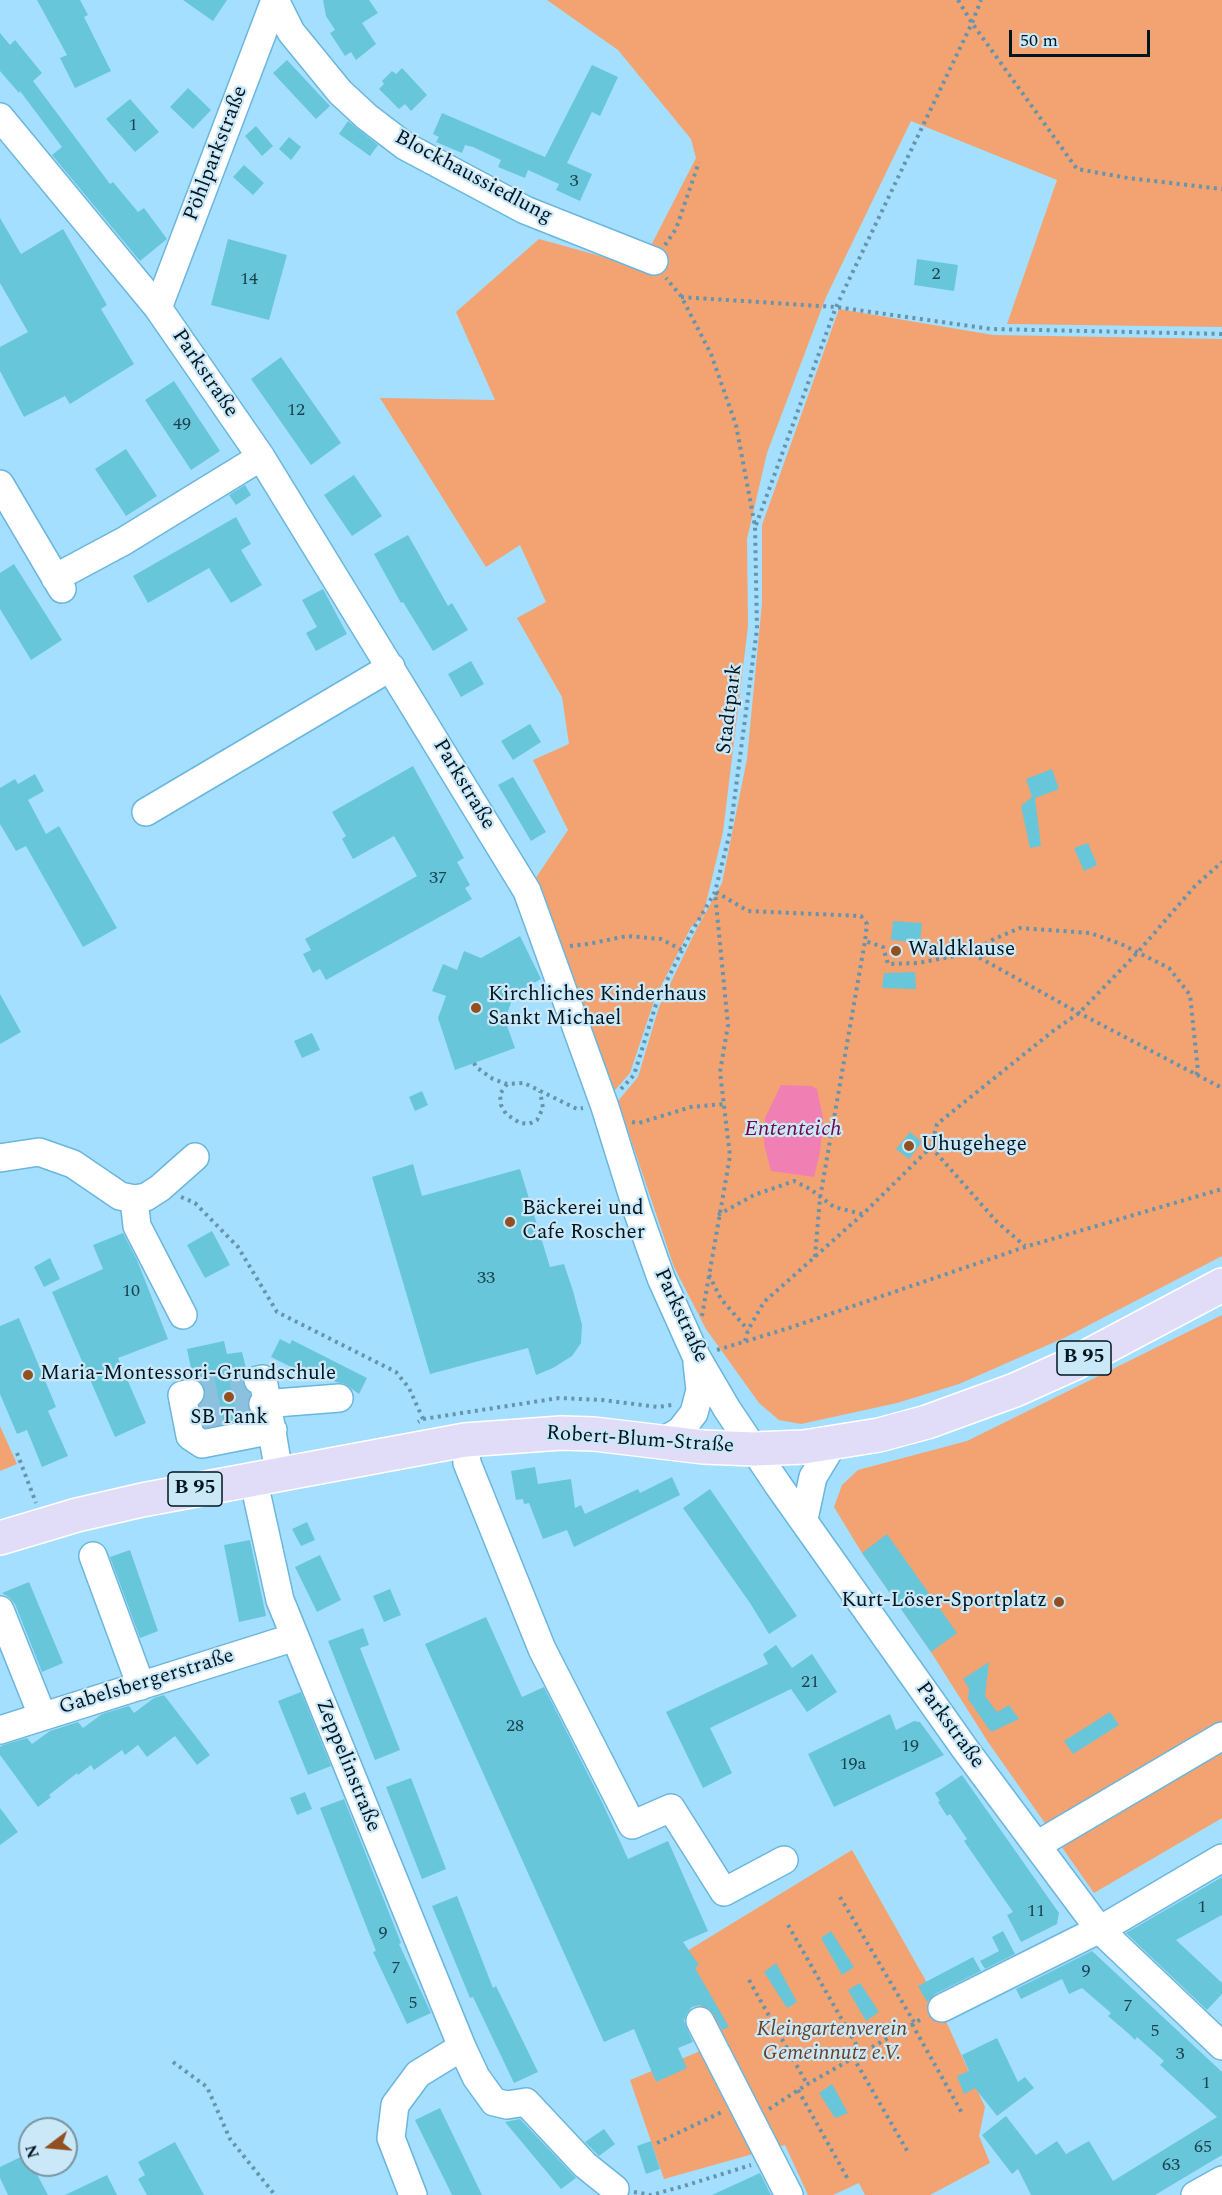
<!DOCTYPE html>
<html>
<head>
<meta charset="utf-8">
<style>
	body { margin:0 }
	#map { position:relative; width:1222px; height:2195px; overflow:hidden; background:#a4dfff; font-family:Spectral,serif }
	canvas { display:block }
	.north { position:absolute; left:18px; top:2117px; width:60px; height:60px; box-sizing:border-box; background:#cbe8f8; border:2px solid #7a94a2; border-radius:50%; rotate:254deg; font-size:16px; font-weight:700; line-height:24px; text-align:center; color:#001621 }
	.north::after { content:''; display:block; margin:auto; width:21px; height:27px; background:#924f1f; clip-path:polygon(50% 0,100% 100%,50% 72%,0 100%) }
	.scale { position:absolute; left:1009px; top:30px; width:141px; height:27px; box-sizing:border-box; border:3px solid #001621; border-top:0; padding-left:8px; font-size:18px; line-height:21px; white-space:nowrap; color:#001621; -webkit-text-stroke:4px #cbe8f8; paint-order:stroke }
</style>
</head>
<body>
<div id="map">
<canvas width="1222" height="2195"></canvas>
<div class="north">N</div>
<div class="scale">50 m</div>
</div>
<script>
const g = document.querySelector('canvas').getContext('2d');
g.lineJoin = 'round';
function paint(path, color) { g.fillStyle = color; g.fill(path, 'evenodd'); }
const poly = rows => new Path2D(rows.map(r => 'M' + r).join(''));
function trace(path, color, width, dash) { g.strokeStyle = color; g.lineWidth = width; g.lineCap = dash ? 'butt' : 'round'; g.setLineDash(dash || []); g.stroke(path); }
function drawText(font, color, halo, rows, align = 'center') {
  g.font = font + ' Spectral,serif'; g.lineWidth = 4.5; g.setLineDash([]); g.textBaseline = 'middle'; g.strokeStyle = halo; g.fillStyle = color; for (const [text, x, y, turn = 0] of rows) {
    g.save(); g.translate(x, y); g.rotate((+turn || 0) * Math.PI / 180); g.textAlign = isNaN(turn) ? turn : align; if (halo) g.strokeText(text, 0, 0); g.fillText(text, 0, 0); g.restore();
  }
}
paint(poly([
	[547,0,1222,0,1222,327,1007,324,1057,180,911,121,826,297,767,453,747,539,748,626,723,832,703,916,691,927,655,998,630,1073,609,1097,533,882,568,830,533,760,569,744,562,697,517,618,546,602,520,545,486,567,380,398,495,400,456,312,539,239,640,267,696,158,691,139,618,50],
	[839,309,993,335,1222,339,1222,1256,1066,1337,959,1384,897,1403,801,1424,779,1420,759,1403,706,1329,674,1267,618,1101,638,1077,659,1007,696,930,722,883,747,759,762,603,762,525],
	[1222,1315,1222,1818,1094,1893,988,1742,931,1652,862,1553,834,1507,842,1485,858,1470,967,1441],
	[0,1426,17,1464,0,1471],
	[852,1850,935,1997,985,2107,979,2136,990,2163,930,2195,865,2195,859,2183,833,2195,808,2195,785,2145,664,2179,630,2080,720,2043,674,1959]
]), '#f2a371');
paint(poly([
	[781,1085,811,1086,817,1089,823,1118,820,1152,814,1177,771,1171,764,1144,765,1118]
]), '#f080b3');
paint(poly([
	[37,0,80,0,88,15,84,17,111,71,75,88,60,58,67,55],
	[183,0,227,0,213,21],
	[323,0,369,0,378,13,362,23,376,44,356,60,351,52,345,56,330,33,335,30,326,16],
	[0,33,10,45,15,40,42,73,33,81,110,184,113,182,138,212,144,208,167,239,140,261,52,155,62,147,20,91,19,93,0,71],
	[287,60,330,106,316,119,273,73],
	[592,65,618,77,600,116,592,112,567,163,592,174,580,201,556,190,559,184,528,170,525,178,498,167,501,160,473,147,465,145,462,153,436,142,439,137,433,134,442,113,545,157],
	[402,68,427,95,411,111,405,104,399,109,379,89,384,84,382,81,392,71,396,74],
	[188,88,211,110,193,129,170,107],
	[130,99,159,132,135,152,106,119],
	[348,121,378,145,370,156,339,134],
	[256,126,273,146,262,156,245,136],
	[289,137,301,147,291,160,279,149],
	[244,165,264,183,253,195,233,177],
	[0,218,21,254,63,229,107,305,101,309,134,364,70,404,65,396,24,417,0,371,0,347,28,332,0,283],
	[228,239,287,255,269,320,211,305],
	[917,259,958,265,954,291,914,285],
	[281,357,341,443,311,465,251,379],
	[174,381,220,451,191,470,145,400],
	[126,449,157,496,126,516,95,469],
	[354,475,382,516,352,536,324,495],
	[245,485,251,495,236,505,229,495],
	[236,517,251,544,241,550,262,585,231,603,209,568,148,603,133,576],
	[408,535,448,606,452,603,468,630,433,651,403,602,401,603,374,554],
	[14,564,62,640,31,660,0,609,0,573],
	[323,589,347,634,316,651,306,633,317,627,302,600],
	[471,661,484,684,461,697,448,674],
	[530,724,541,742,513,760,501,741],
	[413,766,464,858,457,862,470,885,465,888,472,899,326,980,320,969,313,973,303,954,311,950,305,939,417,876,394,836,353,859,342,839,346,836,332,812],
	[1052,769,1059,789,1035,798,1041,846,1030,848,1021,806,1032,797,1026,779],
	[35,774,44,791,28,800,46,834,59,826,117,928,83,947,26,846,16,851,0,824,0,788,15,779,18,784],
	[513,777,546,832,531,841,498,785],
	[1088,843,1097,865,1084,871,1074,848],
	[893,921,922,923,920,943,891,940],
	[520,936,541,979,514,994,505,1020,515,1048,455,1070,438,1018,446,996,432,991,443,964,457,970,464,951,481,958],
	[915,972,916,989,882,988,884,973],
	[0,994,21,1032,0,1044],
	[312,1033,320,1050,302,1058,294,1041],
	[422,1091,428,1105,415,1111,409,1097],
	[910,1132,922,1142,909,1159,896,1149],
	[413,1164,422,1196,520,1169,550,1267,564,1264,573,1291,582,1325,581,1343,572,1356,553,1368,536,1375,528,1348,430,1374,372,1177],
	[212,1231,230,1265,205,1278,187,1245],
	[123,1233,137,1260,168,1339,118,1358,146,1423,115,1437,52,1292,103,1269,93,1245],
	[50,1258,60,1279,44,1287,34,1267],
	[19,1318,56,1407,48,1411,68,1456,42,1467,27,1430,17,1434,0,1394,0,1326],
	[280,1339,290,1344,292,1340,367,1378,359,1394,345,1384,336,1382,321,1375,318,1380,271,1357],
	[224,1341,227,1354,242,1352,246,1368,249,1367,243,1374,243,1383,249,1393,247,1406,254,1418,205,1427,200,1405,205,1398,205,1390,201,1382,193,1378,187,1349],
	[535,1467,538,1484,571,1479,575,1508,581,1505,585,1514,638,1489,640,1493,672,1477,680,1495,574,1547,567,1530,543,1539,529,1503,524,1504,523,1499,516,1500,511,1471],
	[710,1489,797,1616,769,1634,750,1603,683,1508],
	[307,1522,315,1540,301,1546,292,1529],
	[887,1534,957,1633,931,1652,862,1553],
	[250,1540,266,1616,239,1622,224,1545],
	[130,1550,158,1631,140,1638,110,1557],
	[320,1555,341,1600,317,1612,295,1567],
	[29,1582,63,1663,42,1672,15,1604,10,1598,2,1593],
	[390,1589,401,1615,384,1622,373,1596],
	[486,1617,522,1697,544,1687,602,1802,628,1859,668,1841,708,1931,683,1942,699,1965,695,1968,729,2027,722,2030,714,2014,708,2008,700,2005,692,2007,687,2013,684,2021,693,2042,678,2048,687,2068,656,2082,634,2029,604,2042,425,1644],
	[363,1628,369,1645,360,1648,400,1750,375,1760,328,1641],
	[776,1645,792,1668,812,1654,837,1692,807,1712,791,1689,710,1728,732,1773,703,1788,666,1712,768,1664,763,1654],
	[989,1662,985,1696,997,1712,1009,1705,1019,1719,991,1732,968,1699,969,1688,963,1679],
	[301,1692,331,1766,308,1775,278,1701],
	[164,1695,210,1755,197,1765,175,1736,147,1757,138,1745,125,1755,122,1750,94,1770,91,1765,78,1775,77,1773,49,1795,51,1797,38,1807,0,1755,0,1747,3,1745,27,1738,32,1744,50,1731,78,1722,83,1728,102,1714,129,1706,134,1713,154,1698],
	[1110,1712,1119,1725,1073,1754,1064,1741],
	[890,1714,896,1730,914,1721,920,1722,944,1755,834,1807,808,1754],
	[962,1775,1059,1913,1057,1924,1021,1942,1007,1915,1013,1912,964,1841,967,1839,950,1814,947,1816,938,1802,940,1801,935,1793],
	[411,1778,446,1869,422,1879,386,1787],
	[305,1792,312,1809,297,1815,290,1798],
	[344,1799,401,1943,399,1944,431,2013,407,2024,373,1952,376,1951,320,1808],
	[0,1808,18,1832,0,1845],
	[1222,1877,1222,1915,1176,1940,1222,1983,1222,1994,1207,2010,1126,1933],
	[457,1896,493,1988,496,1986,538,2072,514,2083,473,1997,470,1998,432,1906],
	[831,1931,854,1967,842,1975,821,1938],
	[1003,1931,1015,1954,985,1969,980,1961,999,1951,992,1937],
	[1092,1951,1222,2072,1222,2155,1155,2195,1031,2195,1018,2169,1012,2174,982,2135,1006,2116,1036,2155,1057,2141,1066,2154,1089,2141,1113,2181,1217,2117,1160,2065,1164,2061,1137,2037,1135,2040,1129,2034,1108,2016,1111,2013,1082,1988,1069,1994,1062,1979,1021,1999,1016,1989],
	[973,1957,981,1971,935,1994,927,2002,918,1986],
	[776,1963,797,2002,787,2008,764,1972],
	[860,1983,879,2012,866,2021,848,1990],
	[997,2038,1018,2082,1025,2077,1034,2088,997,2116,975,2088,964,2094,957,2076,969,2071,962,2055],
	[832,2084,848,2113,835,2118,819,2093],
	[440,2108,482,2195,452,2195,415,2120],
	[520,2119,576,2178,561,2189,505,2122],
	[604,2129,615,2144,599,2156,585,2142],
	[651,2141,660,2169,646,2174,637,2146],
	[175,2142,204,2195,147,2195,138,2179,145,2175,138,2162],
	[27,2154,30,2165,32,2165,48,2195,8,2195,0,2178,0,2167],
	[760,2173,771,2195,712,2195],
	[107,2175,117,2195,65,2195]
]), '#68c6da');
trace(poly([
	[190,1393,258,1380],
	[195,1417,263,1404]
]), '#8bc1de', 27, [27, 14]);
const minor = poly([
	[275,0,291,32,340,92,367,117,405,146,525,210,654,261],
	[0,117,158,308,261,457,527,891,605,1107,638,1213,661,1278,696,1356,727,1409,778,1485,965,1749,1099,1929,1222,2046],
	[158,308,275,0],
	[0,484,62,589],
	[55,578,124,541,261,457],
	[146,812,391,667],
	[0,1158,39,1152,73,1164,120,1196,134,1199,146,1197,160,1188,195,1157],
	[134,1199,137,1226,183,1315],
	[258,1380,263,1379,279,1473],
	[190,1393,182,1395,190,1436,202,1444,273,1430],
	[263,1404,339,1398],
	[465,1440,467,1463,542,1649,632,1825,671,1808,724,1892,784,1860],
	[661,1442,680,1431,694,1413,700,1390,697,1363],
	[253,1478,280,1600,462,2047,418,2074,395,2105,391,2138,413,2195],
	[804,1519,813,1477,833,1444],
	[93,1556,141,1686],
	[0,1610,42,1715],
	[0,1730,295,1637],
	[1037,1845,1222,1736],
	[942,2008,1110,1924,1222,1858],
	[700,2021,789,2195],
	[462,2047,476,2077,494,2102,507,2105,526,2102,585,2165,615,2189],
	[1195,2195,1222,2180]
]);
const major = poly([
	[0,1538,77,1515,142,1500,465,1440,561,1433,594,1434,703,1447,754,1449,804,1447,879,1435,927,1422,1015,1390,1075,1363,1222,1285]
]);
trace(minor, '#6bb6dd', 30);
trace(major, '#fff', 36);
trace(poly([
	[958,0,972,23,1077,169,1128,178,1222,189],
	[665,245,676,229,699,162],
	[681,297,836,307,991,329,1222,334],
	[756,525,836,307,972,23,981,0],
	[716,892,748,911,861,916,867,924,865,941,883,947,888,964,918,963,971,953,1079,1013,1222,1088],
	[570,946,588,944,627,936,661,939,682,950],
	[972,952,994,939,1020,928,1090,933,1121,944,1169,968,1190,995,1198,1071,1196,1075],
	[474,1063,476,1067,493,1079,507,1084,524,1083,577,1109,583,1108],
	[507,1084,500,1094,501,1105,506,1114,520,1123,529,1124,537,1120,543,1108,540,1091],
	[621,1089,634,1075,658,998,691,933,715,892,730,832,757,629,755,526,736,425,711,354,681,296,666,278],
	[632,1122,639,1123,691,1107,724,1104],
	[931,1147,997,1222,1025,1246],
	[181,1197,195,1203,238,1247,277,1312,396,1372,409,1388,423,1419,418,1422],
	[718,1215,754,1195,794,1181,810,1189,834,1207,862,1214],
	[815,1257,820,1198,865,941],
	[709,1275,721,1299,748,1330],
	[702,1316,730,1156,720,1072,728,1025,715,893],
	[745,1341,748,1330,764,1302,863,1214,931,1147,937,1124,1053,1031,1079,1013,1138,952,1195,886,1222,862],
	[717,1350,789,1328,1025,1247,1222,1189],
	[423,1419,559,1398,602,1400,658,1407,672,1405],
	[17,1453,36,1503],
	[840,1897,914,2022],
	[788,1925,861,2053],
	[749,1980,807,2084],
	[912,2024,962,2113],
	[853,2057,909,2154],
	[173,2062,207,2087,230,2139,275,2195],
	[798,2090,849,2181],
	[769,2109,806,2085,923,2018],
	[657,2143,722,2112],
	[634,2192,651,2195,684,2186,751,2165]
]), '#6694ac', 4, [3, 4.5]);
trace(minor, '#fff', 27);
trace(major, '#e1dcf8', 33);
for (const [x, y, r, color] of [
	[896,951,6,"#924f1f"],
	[476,1008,6,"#924f1f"],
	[909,1146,6,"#924f1f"],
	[510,1222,6,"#924f1f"],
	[28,1375,6,"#924f1f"],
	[229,1397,6,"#924f1f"],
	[1059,1602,6,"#924f1f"]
]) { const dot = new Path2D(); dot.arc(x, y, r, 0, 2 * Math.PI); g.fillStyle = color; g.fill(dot); trace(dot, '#cbe8f8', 2); }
drawText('18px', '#1a424f', null, [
	["1",133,126],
	["3",574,182],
	["2",936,275],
	["14",249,280],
	["12",296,411],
	["49",182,425],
	["37",438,879],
	["33",486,1279],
	["10",131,1292],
	["21",810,1683],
	["28",515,1727],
	["19",910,1747],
	["19a",853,1765],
	["1",1202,1908],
	["11",1036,1912],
	["9",383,1934],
	["7",396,1969],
	["9",1086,1972],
	["5",413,2004],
	["7",1128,2007],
	["5",1155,2032],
	["3",1180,2055],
	["1",1206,2084],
	["65",1203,2148],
	["63",1171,2166]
]);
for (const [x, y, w] of [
	[1084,1358,54],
	[195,1489,54]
]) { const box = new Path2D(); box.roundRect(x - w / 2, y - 17, w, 34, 4.5); g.fillStyle = '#cbe8f8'; g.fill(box); trace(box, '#001621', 1.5); }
drawText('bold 20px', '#001621', null, [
	["B 95",1084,1358],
	["B 95",195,1489]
]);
drawText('21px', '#001621', '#cbe8f8', [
	["Pöhlparkstraße",217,154,-69],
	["Blockhaussiedlung",473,178,28],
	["Parkstraße",204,374,56],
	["Stadtpark",731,709,-83],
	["Parkstraße",463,785,59],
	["Parkstraße",680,1316,65],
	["Robert-Blum-Straße",640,1441,4],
	["Gabelsbergerstraße",147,1683,-17],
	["Parkstraße",949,1726,54],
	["Zeppelinstraße",347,1766,68]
]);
drawText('21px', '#001621', '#cbe8f8', [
	["Waldklause",908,951],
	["Kirchliches Kinderhaus",488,996],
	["Sankt Michael",488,1020],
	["Uhugehege",921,1146],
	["Bäckerei und",522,1210],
	["Cafe Roscher",522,1234],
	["Maria-Montessori-Grundschule",40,1375],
	["SB Tank",229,1419,"center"],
	["Kurt-Löser-Sportplatz",1047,1602,"right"]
], 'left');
drawText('italic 21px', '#693f23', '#cbe8f8', [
	["Kleingartenverein",832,2031],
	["Gemeinnutz e.V.",832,2055]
]);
drawText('italic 22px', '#700745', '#cbe8f8', [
	["Ententeich",793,1131]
]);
</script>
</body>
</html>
